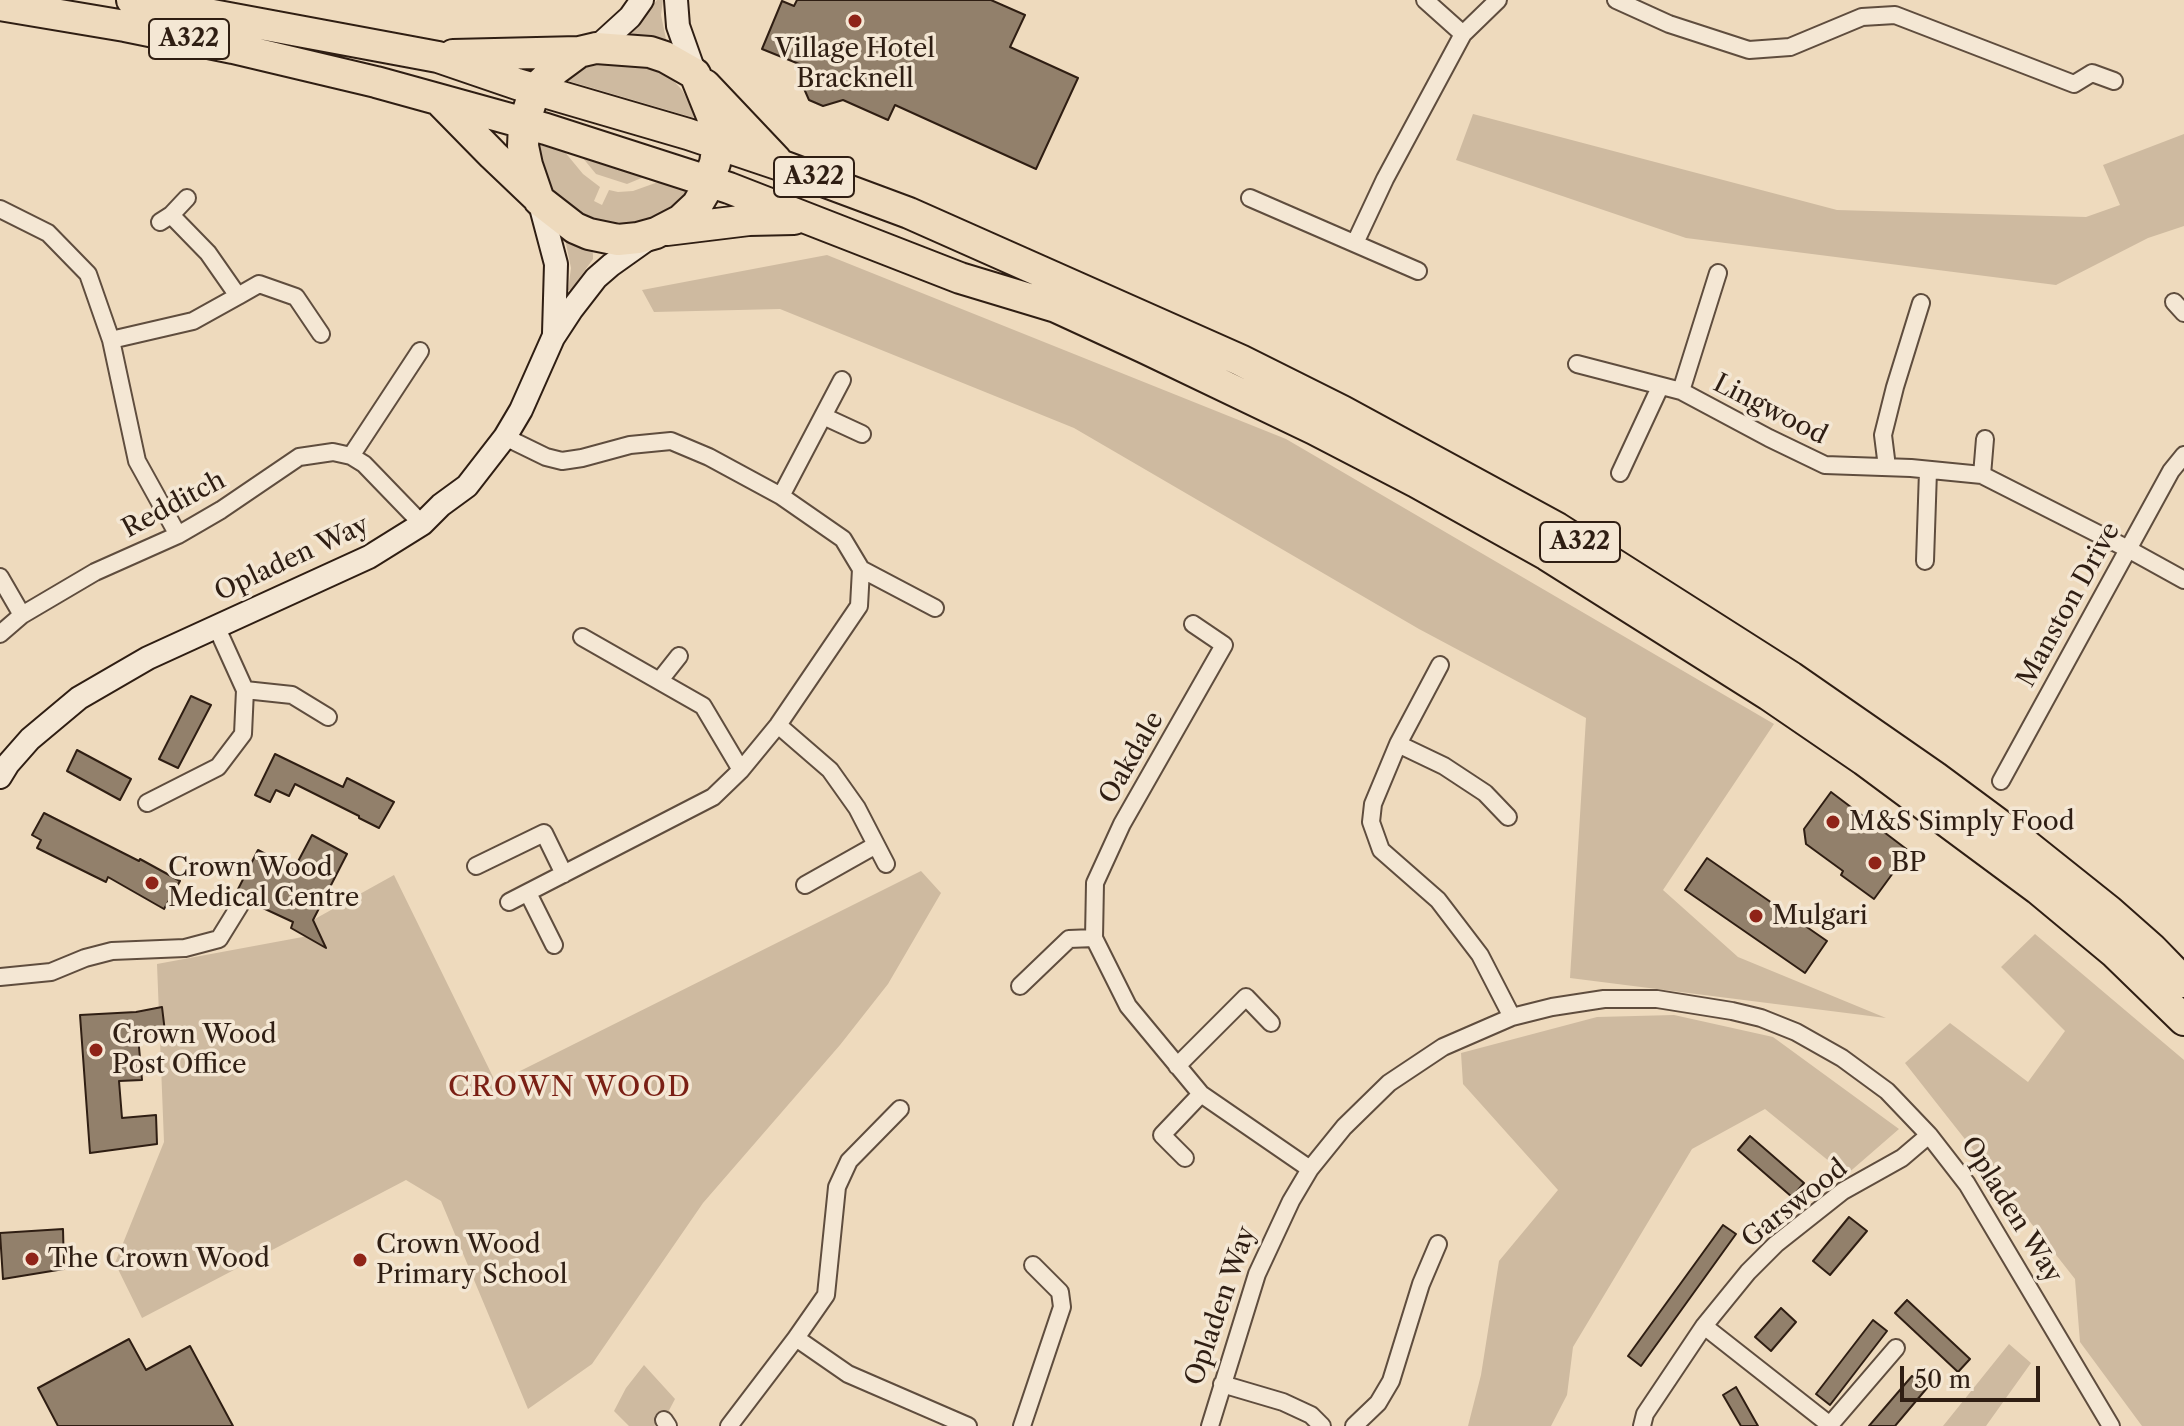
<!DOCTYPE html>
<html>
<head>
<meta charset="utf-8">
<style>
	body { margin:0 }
	#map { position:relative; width:2184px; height:1426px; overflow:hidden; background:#eedabd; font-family:"Libre Caslon Text",serif }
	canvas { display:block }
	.scale { position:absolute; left:1900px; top:1366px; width:140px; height:36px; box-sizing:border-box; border:4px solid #2f1e13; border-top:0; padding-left:10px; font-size:24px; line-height:28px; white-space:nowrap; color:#2f1e13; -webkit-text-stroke:6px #f4e7d4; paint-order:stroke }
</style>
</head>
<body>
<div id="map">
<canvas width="2184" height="1426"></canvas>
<div class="scale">50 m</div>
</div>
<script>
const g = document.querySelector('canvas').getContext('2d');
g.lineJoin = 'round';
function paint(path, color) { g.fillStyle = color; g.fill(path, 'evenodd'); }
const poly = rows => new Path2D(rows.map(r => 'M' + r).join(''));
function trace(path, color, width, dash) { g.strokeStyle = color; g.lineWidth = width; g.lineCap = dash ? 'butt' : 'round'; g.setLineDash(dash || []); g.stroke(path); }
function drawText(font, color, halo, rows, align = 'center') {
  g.font = font + ' "Libre Caslon Text",serif'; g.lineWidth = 7; g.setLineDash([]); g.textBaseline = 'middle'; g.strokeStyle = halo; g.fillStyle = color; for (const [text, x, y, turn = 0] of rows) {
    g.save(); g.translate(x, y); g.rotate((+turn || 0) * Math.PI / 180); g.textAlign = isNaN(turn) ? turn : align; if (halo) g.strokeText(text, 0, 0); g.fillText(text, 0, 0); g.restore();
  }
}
paint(poly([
	[657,0,663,0,661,15,667,44,633,38,632,32],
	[631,61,657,70,671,78,682,90,698,119,565,80,583,68,610,62],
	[1473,114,1837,210,2086,217,2120,205,2103,165,2184,134,2184,226,2148,238,2056,285,1686,238,1456,160],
	[535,144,564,151,583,174,600,187,594,201,602,205,609,190,618,192,633,191,661,181,687,190,675,206,658,217,638,225,611,227,587,222,553,195],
	[582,157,644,177,627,184,596,174],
	[565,239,592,248,593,255,593,259,571,290,568,290,571,268],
	[827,255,1286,439,1774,724,1663,890,1738,957,1886,1018,1570,978,1586,718,1419,629,1074,428,780,309,654,312,642,290],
	[921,871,941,893,888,984,840,1045,703,1203,592,1364,528,1409,441,1201,406,1180,142,1318,115,1263,164,1142,157,964,308,936,313,920,394,875,496,1083],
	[2035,934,2184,1060,2184,1426,2142,1426,2080,1342,2075,1279,1905,1063,1950,1023,2028,1082,2065,1031,2001,967],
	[1674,1015,1773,1037,1899,1129,1846,1175,1765,1109,1692,1149,1573,1347,1567,1395,1551,1426,1468,1426,1481,1375,1499,1261,1558,1190,1463,1084,1461,1053,1597,1017],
	[2009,1344,2031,1363,1986,1426,1943,1426],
	[644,1365,675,1399,664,1420,654,1426,629,1426,614,1411,626,1388]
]), '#cebaa0');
const building = poly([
	[797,0,991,0,1025,15,1010,47,1078,78,1036,169,895,105,888,120,843,100,823,106,809,100,802,84,809,68,762,49,782,1,794,6,797,0],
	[191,696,211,705,178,768,159,759,191,696],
	[77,750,131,779,120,800,67,771,77,750],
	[275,754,343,787,347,778,394,802,379,828,359,818,359,816,295,784,289,796,276,790,270,802,255,795,275,754],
	[1831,792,1909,851,1874,899,1841,875,1843,871,1806,844,1804,829,1831,792],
	[44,813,139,861,140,859,180,881,164,909,108,877,106,882,37,848,41,840,32,835,44,813],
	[312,835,347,854,313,920,326,948,291,928,293,922,250,902,245,895,235,895,258,850,294,869,312,835],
	[1707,858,1827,941,1805,973,1685,890,1707,858],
	[162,1007,165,1032,138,1036,142,1080,119,1081,122,1118,156,1115,157,1144,90,1153,80,1015,136,1012,162,1007],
	[1750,1136,1804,1183,1792,1197,1738,1150,1750,1136],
	[1849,1217,1867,1231,1830,1275,1813,1261,1849,1217],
	[1723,1225,1736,1234,1641,1366,1628,1356,1723,1225],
	[63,1229,64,1269,3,1279,0,1233,63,1229],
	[1907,1300,1970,1359,1958,1372,1895,1313,1907,1300],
	[1781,1308,1796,1322,1771,1351,1755,1337,1781,1308],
	[1873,1320,1887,1331,1830,1405,1816,1394,1873,1320],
	[129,1339,146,1370,190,1346,233,1426,58,1426,38,1388,129,1339],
	[1912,1376,1927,1388,1895,1426,1869,1426,1912,1376],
	[1736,1387,1758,1426,1741,1426,1723,1395,1736,1387]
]);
paint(building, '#92806b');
trace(building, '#2f1e13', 2);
const street = poly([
	[1425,0,1463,34],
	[1616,0,1669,24,1749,50,1790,47,1862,17,1895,15,2074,84,2092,73,2114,81],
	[1250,198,1418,271],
	[0,209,48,233,88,274,111,340,137,461,178,535],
	[171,215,187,198],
	[1355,243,1385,179,1463,34,1498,0],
	[238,296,259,284,296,297,321,334],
	[2174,302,2184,313],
	[111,340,193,321,238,296,208,253,171,215,160,222],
	[1577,364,1681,391,1769,438,1825,465,1911,468,1982,475,2128,549,2184,580],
	[1681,391,1718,273],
	[823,416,862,434],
	[505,437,546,457,562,461,582,458,630,445,671,441,709,457,781,496,843,539,861,569,859,606,778,725,741,770,713,797,509,902],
	[351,456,420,351],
	[1887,467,1883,435,1895,387,1921,303],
	[1620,473,1660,387],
	[1982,475,1985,439],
	[781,496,842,380],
	[1925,561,1928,471],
	[861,569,935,608],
	[0,577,22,615,95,572,178,535,221,510,299,457,333,452,351,456,364,464,422,524],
	[1193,624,1224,645,1122,824,1095,883,1094,938,1128,1006,1201,1094,1310,1169],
	[0,634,22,615],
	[582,637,703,706,741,770],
	[1440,665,1398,744,1373,804,1371,822,1381,850,1438,900,1480,955,1512,1017],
	[660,680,679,656],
	[245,690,292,695,328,717],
	[778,725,830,770,857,808,886,864],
	[1398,744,1444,766,1485,793,1508,817],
	[2001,781,2171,471,2184,455],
	[147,803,218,767,243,734,245,690,216,626],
	[476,866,544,833,564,874],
	[805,885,876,845],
	[528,893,554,945],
	[0,977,51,972,85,958,112,951,185,948,219,939,240,905],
	[1020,986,1069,939,1094,938],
	[1177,1066,1246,997,1271,1023],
	[1185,1158,1162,1135,1201,1094],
	[1704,1326,1830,1425],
	[796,1338,848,1374,968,1426],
	[1222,1384,1283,1402,1311,1415,1322,1426],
	[664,1420,668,1426],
	[729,1426,796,1338,826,1295,837,1187,849,1161,900,1109],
	[1022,1426,1062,1307,1060,1292,1033,1265],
	[1210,1426,1257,1274,1291,1201,1310,1169,1344,1127,1389,1083,1443,1047,1512,1017,1552,1007,1604,999,1657,999,1732,1011,1761,1018,1796,1032,1842,1058,1887,1091,1929,1135,1967,1184,2111,1426],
	[1354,1426,1378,1403,1391,1381,1421,1284,1438,1244],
	[1642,1426,1645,1414,1704,1326,1748,1272,1776,1244,1843,1191,1902,1158,1929,1135],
	[1829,1426,1896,1348]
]);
const secondary = poly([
	[676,0,678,26,695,74],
	[596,48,630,17,642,0],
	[539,200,556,264,554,333],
	[0,777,8,764,30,739,79,698,148,658,369,557,422,524,441,505,467,486,505,437,521,410,553,338,572,309,596,278,611,265,649,238]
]);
const highway = poly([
	[132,0,438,57,517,84,688,134,780,165,909,213,1240,360,1342,411,1557,528,1791,677,1935,777,2020,840,2109,911,2152,949,2184,982],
	[0,5,125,26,233,48,376,82,546,129,729,188,960,278,1056,307,1145,348,1314,429,1416,482,1547,555,1769,695,1864,760,2038,889,2115,953,2184,1020],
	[596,48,650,52,665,57,695,74,712,116,718,144,715,163,704,193,697,205,681,220,656,233,638,238,618,240,589,234,575,228,539,200,527,165,523,146,524,124,535,89,556,69,579,52,596,48],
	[453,55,579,52],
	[705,85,776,160],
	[442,103,493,155,536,196],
	[667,230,749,220,794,219]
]);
trace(street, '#5f4d3e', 20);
trace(secondary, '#2f1e13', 26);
trace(highway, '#2f1e13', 34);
trace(street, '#f4e7d4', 16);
trace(secondary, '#f4e7d4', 22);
trace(highway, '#eedabd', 30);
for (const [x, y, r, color] of [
	[855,21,8,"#8f2418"],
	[1833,822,8,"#8f2418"],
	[1875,863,8,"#8f2418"],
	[152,883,8,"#8f2418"],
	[1756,916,8,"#8f2418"],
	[96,1050,8,"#8f2418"],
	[32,1259,8,"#8f2418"],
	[360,1260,8,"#8f2418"]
]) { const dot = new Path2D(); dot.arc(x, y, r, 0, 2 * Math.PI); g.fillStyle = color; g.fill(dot); trace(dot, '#f4e7d4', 3); }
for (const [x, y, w] of [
	[189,39,80],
	[814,177,80],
	[1580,542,80]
]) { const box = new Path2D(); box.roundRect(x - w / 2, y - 20, w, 40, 6); g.fillStyle = '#f4e7d4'; g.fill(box); trace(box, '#2f1e13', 2); }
drawText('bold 24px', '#2f1e13', null, [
	["A322",189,39],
	["A322",814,177],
	["A322",1580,542]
]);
drawText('26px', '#2f1e13', '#f4e7d4', [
	["Village Hotel",855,49,"center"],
	["Bracknell",855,79,"center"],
	["M&S Simply Food",1849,822],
	["BP",1891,863],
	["Crown Wood",168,868],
	["Medical Centre",168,898],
	["Mulgari",1772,916],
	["Crown Wood",112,1035],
	["Post Office",112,1065],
	["Crown Wood",376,1245],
	["Primary School",376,1275],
	["The Crown Wood",48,1259]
], 'left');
drawText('26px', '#2f1e13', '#f4e7d4', [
	["Lingwood",1770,410,27],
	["Redditch",174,505,-28],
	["Opladen Way",292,559,-25],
	["Manston Drive",2069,605,-61],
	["Oakdale",1132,758,-60],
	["Garswood",1795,1204,-38],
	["Opladen Way",2011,1210,58],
	["Opladen Way",1221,1306,-71]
]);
g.letterSpacing = '2px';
drawText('28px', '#7a1f14', '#f4e7d4', [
	["CROWN WOOD",570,1088]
]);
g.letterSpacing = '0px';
</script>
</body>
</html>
